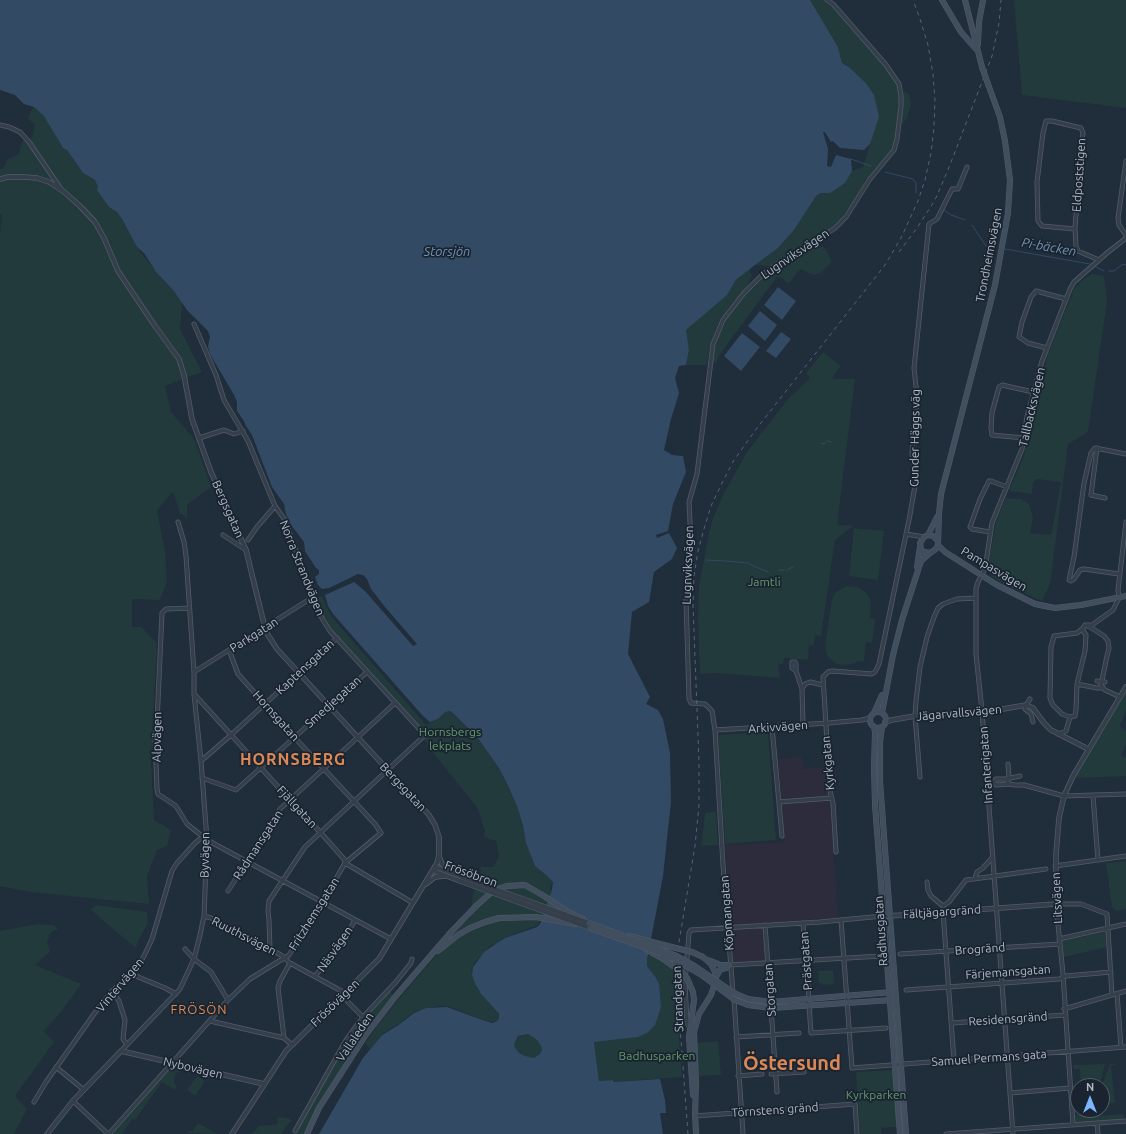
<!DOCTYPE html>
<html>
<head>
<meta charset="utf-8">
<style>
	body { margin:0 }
	#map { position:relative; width:1126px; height:1134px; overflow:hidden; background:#202d3b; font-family:Ubuntu,sans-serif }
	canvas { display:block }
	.north { position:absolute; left:1070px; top:1078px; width:40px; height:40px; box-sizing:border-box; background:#192430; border:1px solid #55606c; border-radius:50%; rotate:0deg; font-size:11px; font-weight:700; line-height:16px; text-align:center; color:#aeb9c7 }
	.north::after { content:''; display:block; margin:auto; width:14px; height:18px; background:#7cb6ff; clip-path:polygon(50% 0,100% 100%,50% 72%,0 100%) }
</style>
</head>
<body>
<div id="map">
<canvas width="1126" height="1134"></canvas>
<div class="north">N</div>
</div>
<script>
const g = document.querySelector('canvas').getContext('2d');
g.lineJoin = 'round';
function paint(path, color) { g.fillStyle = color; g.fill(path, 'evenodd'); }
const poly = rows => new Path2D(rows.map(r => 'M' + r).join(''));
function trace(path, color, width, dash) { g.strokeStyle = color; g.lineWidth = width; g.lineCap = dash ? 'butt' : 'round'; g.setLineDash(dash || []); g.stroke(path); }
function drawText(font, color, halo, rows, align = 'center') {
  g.font = font + ' Ubuntu,sans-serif'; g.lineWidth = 3.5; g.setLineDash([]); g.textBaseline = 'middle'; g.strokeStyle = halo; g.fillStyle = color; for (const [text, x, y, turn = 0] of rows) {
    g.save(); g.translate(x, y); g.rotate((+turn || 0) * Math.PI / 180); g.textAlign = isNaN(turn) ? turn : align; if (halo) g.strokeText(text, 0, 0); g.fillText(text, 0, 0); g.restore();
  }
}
paint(poly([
	[802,757,803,769,826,767,828,795,830,800,838,918,764,923,767,962,733,964,725,845,785,842,778,759]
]), '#2d2c3c');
paint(poly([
	[810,0,824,0,833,7,892,75,899,91,899,106,895,137,892,150,866,180,853,202,840,220,825,232,770,266,755,265,778,248,794,230,816,195,845,183,852,171,863,167,870,144,874,95,866,83,850,68,842,63,838,47],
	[1014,0,1126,0,1126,108,1022,95],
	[904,91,909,94,911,105,907,118,902,125,901,122,903,93],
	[34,107,44,116,52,128,60,144,67,150,83,173,95,180,104,199,109,207,117,212,122,219,137,247,156,272,173,290,182,303,180,329,202,372,165,386,171,412,195,440,211,487,187,505,187,518,180,513,173,492,166,499,157,511,165,551,167,582,160,600,132,599,132,627,141,627,157,643,151,760,154,820,171,830,167,846,157,850,147,876,149,904,30,892,0,886,0,236,2,215,0,214,0,169,3,169,8,159,18,155,23,141,32,138,35,124,28,119,29,114],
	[816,243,826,249,832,262,822,272,814,275,800,269,789,284,780,277,777,277,720,354,716,363,711,363,714,345,721,328,729,314,742,297,775,267],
	[749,269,752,275,747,287,730,306,721,319,716,329,709,350,707,365,686,365,689,350,686,330,726,295,736,281],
	[1092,274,1104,276,1107,301,1088,432,1068,444,1050,584,1042,601,1010,587,991,576,988,567,996,522,1006,498,1021,499,1029,504,1033,518,1030,533,1051,535,1061,482,1037,479,1033,482,1032,494,1009,491,1024,456,1030,420,1047,357,1074,289,1081,281],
	[823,352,841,366,837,370,832,379,855,379,837,525,853,526,835,540,821,636,815,635,814,645,809,646,808,660,784,658,783,664,778,664,780,678,716,673,700,674,698,619,699,586,709,532,713,518,724,493,747,452,788,399,810,378,806,373],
	[854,528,884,531,878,580,849,576],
	[847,586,858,587,866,592,871,600,870,618,875,619,872,643,866,642,864,661,859,661,852,664,845,665,837,664,830,659,827,655,825,646,832,599,837,591],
	[322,596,331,616,426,725,438,719,445,712,449,711,454,714,477,737,499,768,517,806,532,859,535,866,553,882,550,887,550,903,552,917,537,915,503,915,482,921,448,939,459,926,470,918,473,893,480,875,481,867,493,867,499,856,496,841,484,837,485,831,477,807,437,758,421,735,423,734,330,631,321,616,313,597,316,598],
	[1126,691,1126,710,1120,726,1126,731,1126,744,1121,756,1126,758,1126,776,1074,778],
	[768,732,776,840,725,844,718,735],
	[716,811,718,845,701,846,704,824,705,813],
	[1126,861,1126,909,1116,911,1112,907,1106,863],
	[96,905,147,912,148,923,135,947,102,920,91,909],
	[510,919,540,919,538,925,504,938,489,947,475,962,471,970,473,979,477,989,499,1015,499,1018,495,1022,485,1021,448,1006,441,1006,426,1008,414,1012,397,1025,382,1034,370,1049,365,1043,391,1008,438,953,456,939,472,929,495,921],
	[37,924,54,925,58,929,51,932,47,942,50,952,35,965,81,984,62,1011,44,1031,54,1042,15,1096,27,1109,14,1134,0,1134,0,931],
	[1105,932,1107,947,1064,957,1062,941],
	[653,944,671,948,670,967,674,970,682,1077,613,1082,613,1080,599,1081,594,1041,624,1039,650,970,647,966,647,960],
	[833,970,834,984,822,985,822,983,819,983,818,971],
	[390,991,393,995,364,1035,318,1106,304,1134,295,1134,347,1042,366,1016],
	[528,1034,537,1040,541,1046,542,1050,540,1054,534,1058,527,1057,519,1053,514,1046,514,1042,519,1036],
	[718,1041,721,1075,699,1076,696,1043],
	[1105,1064,1101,1080,1098,1081,1098,1078,1091,1079,1091,1083,1081,1085,1080,1069,1074,1069,1073,1065],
	[1110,1064,1116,1064,1116,1065,1111,1066,1115,1103,1104,1104,1103,1082],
	[173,1065,191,1069,188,1075,188,1072,182,1070,175,1074,174,1082,177,1087,174,1090,162,1082,135,1120,132,1119,122,1134,114,1134,114,1131],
	[893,1070,897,1127,881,1128,881,1134,860,1134,856,1072],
	[197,1076,205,1081,195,1096,187,1090],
	[1124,1114,1124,1119,1075,1124,1075,1115,1084,1115,1084,1117],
	[278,1117,289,1118,292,1121,288,1124,281,1134,250,1134,254,1132,259,1126,275,1125,278,1123],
	[198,1123,217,1134,187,1133,189,1130,192,1131]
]), '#223a3c');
paint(poly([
	[0,0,810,0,838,47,842,63,850,68,866,83,874,95,879,117,870,144,864,150,840,148,833,141,831,142,825,132,823,132,828,149,827,166,831,167,836,155,851,159,852,171,845,183,830,193,821,193,816,196,794,230,778,248,755,265,736,280,727,295,686,330,689,350,686,365,679,366,675,378,679,393,671,419,664,450,672,455,683,456,686,472,673,504,668,531,656,535,657,538,669,533,677,548,672,559,654,572,649,602,632,612,628,654,650,697,646,704,658,710,663,719,670,753,671,803,668,829,663,876,647,960,647,966,656,978,659,984,661,1007,655,1025,647,1033,638,1037,594,1042,599,1081,613,1080,613,1082,660,1079,665,1100,666,1113,660,1113,663,1134,319,1134,363,1058,382,1035,397,1026,414,1013,426,1008,447,1007,485,1021,493,1023,497,1021,499,1018,499,1014,481,994,475,984,472,975,473,967,484,952,497,943,505,938,537,927,540,924,552,889,553,882,547,876,535,866,526,843,523,826,517,806,508,786,499,768,477,737,454,714,450,711,445,712,438,719,430,722,423,716,333,614,328,606,325,595,354,582,365,591,413,646,417,644,385,607,371,589,367,579,363,575,358,574,329,588,322,589,318,585,315,577,319,574,319,570,316,568,305,551,304,542,291,525,286,514,284,504,272,487,252,435,246,426,244,421,237,411,237,402,234,395,210,354,208,346,210,337,208,331,187,310,173,290,156,272,144,253,137,247,122,219,117,212,109,207,97,190,98,187,95,180,83,173,67,150,63,148,44,116,34,107,24,104,15,95,0,90],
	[528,1034,537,1040,541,1046,542,1050,540,1054,534,1058,525,1056,519,1053,514,1046,515,1042,518,1036],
	[778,287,796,301,782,320,764,305],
	[760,311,777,325,765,341,748,326],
	[781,332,791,339,776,358,766,351],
	[742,333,760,347,741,371,724,356]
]), '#324a64');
trace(poly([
	[851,159,871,166],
	[885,172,913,179,916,183,916,193],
	[944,210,951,215,965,220],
	[972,225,986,246,992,247],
	[1005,249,1090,264],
	[1096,267,1104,271],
	[1109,271,1114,271,1123,264,1126,265],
	[827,441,831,442],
	[821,443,824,444,826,442],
	[706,560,725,561],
	[726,561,748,563,755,567],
	[756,567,768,572],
	[779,570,784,570],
	[787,570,793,567]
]), '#324a64', 1);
const minor = poly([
	[0,125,9,127,20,132,29,142,61,189],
	[1126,161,1118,218,1119,225,1126,235],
	[1075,229,1042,226,1038,221,1037,182,1043,133,1046,121,1052,121,1081,128,1083,133,1080,154,1075,229,1076,246,1078,251,1099,260],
	[194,324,216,375,224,400,248,441,275,506,285,520,317,609,323,620,330,631,423,733,424,736,305,847,269,901,268,911,269,920,270,950],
	[1047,348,1028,343,1019,337,1022,322,1031,297,1036,291,1066,299],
	[199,438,224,430,234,434,243,431],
	[1024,438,992,435,991,428,992,413,999,387,1002,385,1033,392],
	[1097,448,1091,495,1105,498],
	[990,532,972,529,970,527,980,499,989,481,991,481,1007,487],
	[906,534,924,537],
	[223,535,246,550],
	[248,540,257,527,275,506],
	[1119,574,1084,569,1080,570,1074,579,1071,581,1069,580,1074,557,1084,483,1091,453,1095,448,1126,454],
	[189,608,166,609,162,613,157,723,155,738,157,789,158,794,176,806,187,824,207,840,391,939],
	[1087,626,1090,627,1104,636,1108,641,1109,648,1107,656,1101,685,1105,690,1120,697],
	[796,671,792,668,792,662,795,662,796,664,796,671,802,689],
	[194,672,313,597],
	[1097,681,1105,682],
	[1077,684,1097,688,1102,688],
	[195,695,290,800,320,832,344,859,345,863,413,903],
	[1030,699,1026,705,1025,709,1031,714,1033,722],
	[1070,717,1062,714,1053,705,1050,698,1051,647,1054,636,1077,633,1082,629],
	[803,725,802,689,805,684,810,682,823,685],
	[772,727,782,836],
	[715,730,829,723,862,720,870,718],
	[1058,734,1066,731,1070,717,1075,716,1076,709,1077,684,1085,651,1086,635,1082,629,1085,625,1092,625,1113,610,1119,598,1118,590,1126,522],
	[201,761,231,735,337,638],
	[1008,764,1009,778],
	[920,777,915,716,916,701,920,667,927,637,934,617,938,608,943,604,957,599,976,598],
	[202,778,236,790,367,672],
	[1006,779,1020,776],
	[1009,784,996,785,994,782,996,779,1006,779,1009,784,1015,785,1024,785,1064,796,1126,794],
	[1093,796,1098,860],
	[779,802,831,798],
	[836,852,833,803,830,791,823,677,828,672,832,671,872,674,875,672,879,664,909,520,915,486,916,477,912,454,917,396,914,368,929,224,937,219,952,189,958,189,967,167],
	[1055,866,1126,856],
	[975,878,977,872,983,868,992,858],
	[927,882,928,890,931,896,943,906,949,902,966,880,1046,869],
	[228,891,280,809,395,703],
	[943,912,954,1061],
	[204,916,211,918,221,923,281,955,290,963,345,993],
	[841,920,852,1068,1126,1047],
	[803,923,809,999],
	[765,925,777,1092],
	[1059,939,1126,924],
	[185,949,194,959,211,972,228,1000],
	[900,954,1060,944],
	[290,963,280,981,278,988,284,1038,292,1045],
	[730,965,881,956],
	[131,974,165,988,176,994],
	[315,976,342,943,355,920],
	[906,990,1059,979,1066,976,1111,972],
	[112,991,119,1001,125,1020,123,1039,127,1045],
	[733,993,723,865,715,730,712,711,705,704,691,703,689,699,686,598,691,543,689,502,697,474,713,344,723,320,744,293,762,275,773,267,819,239,835,228,846,217,870,179,894,150,897,139,901,106,901,96,899,84,886,65,833,4,827,0],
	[1117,994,1121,1047],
	[342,996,363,1017],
	[734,999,743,1134],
	[805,1000,809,1005,811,1033,886,1028],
	[1064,1009,1126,991],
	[210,1021,284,1038],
	[952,1023,1065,1015],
	[690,1028,687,1023,685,983,689,933,691,930,820,922,883,916],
	[736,1037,799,1033],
	[121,1051,180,989,194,959,200,935,204,916,207,840,201,761,194,694,194,672,186,556,184,542,178,522],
	[56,1067,84,1090],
	[771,1074,804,1072],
	[738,1076,762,1074],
	[1010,1093,1070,1088],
	[73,1101,108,1134],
	[34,1102,46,1082,94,1014,112,991,138,966,144,956,152,939,172,871,177,863,195,843,200,839,205,840],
	[695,1116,855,1104,857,1134],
	[1097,1123,1098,1134],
	[1073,1125,1063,974,1056,904,1081,904,1107,914,1112,995],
	[295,1131,346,1040,363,1017,395,983,411,963,412,959],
	[109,1134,228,1000,250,979,289,955,322,903,345,863,381,833,375,824,324,769,294,737,238,674,229,650],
	[946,1134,1126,1121],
	[1013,1134,982,711,976,654,976,589,978,582,985,569,992,523,1022,449,1027,417,1042,361,1070,289,1074,282,1107,253,1126,238]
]);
const tertiary = poly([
	[0,179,8,177,24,177,37,178,49,182,63,191,80,206,95,222,104,238,118,271,155,326,179,359,184,375,192,419,211,472,246,550,266,632,277,649,429,815,435,825,439,837,439,855,437,863,379,959,286,1051,232,1134],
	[885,722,892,720,915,716,1003,709,1026,705,1033,708,1044,723,1051,730,1088,749],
	[439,856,442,864,448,870],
	[434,868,438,868,462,877],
	[434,868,436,872,460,881],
	[426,884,435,877,445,876],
	[888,916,1056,904,1056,855,1059,818,1064,796,1073,776,1126,687],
	[47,1134,73,1101,121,1051,264,1084]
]);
const secondary = poly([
	[942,0,961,32,976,49],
	[965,0,982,67],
	[978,44,979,22,983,0],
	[928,535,937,517],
	[937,540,933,536,928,535,924,537,920,543,921,550,924,552,930,553,936,549,938,545,939,514,941,494,995,285,1008,213,1010,180,1005,141,1000,117,988,84],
	[938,545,945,552,997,585,1035,604,1055,608,1081,605,1126,596],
	[917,567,920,547],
	'870 720a8 8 0 1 1 16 0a8 8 0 1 1-16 0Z',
	[874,713,882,695],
	[882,713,893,655,902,620,921,561,930,553],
	[874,727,875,732,874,767,875,805,900,1134],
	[882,727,880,743,880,781,906,1134],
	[629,936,644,940],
	[647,950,662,958],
	[438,951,458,935,470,928,485,922,499,918,536,917,576,924],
	[708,960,721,965,730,965],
	[716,977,720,970,726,968,730,965],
	[748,999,771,1002,892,992],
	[748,1005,771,1008,892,1000],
	[693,1095,689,1037,694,1000],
	[695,1113,696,1134],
	[695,1116,696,1082,694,1032,699,1014,711,995,716,980,715,972,711,964,703,957],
	[307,1134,319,1108,365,1036,395,997,451,932,476,906,494,890,507,886,525,885,544,896,568,912,583,919]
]);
trace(minor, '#515c69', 5);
trace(tertiary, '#515c69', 5.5);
trace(secondary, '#515c69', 6);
trace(minor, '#343f4b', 3.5);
trace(tertiary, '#343f4b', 4);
trace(secondary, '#414e5e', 5);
trace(poly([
	[899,252,917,228,935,200,948,170,992,56,999,23,1001,0],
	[688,1134,678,999,678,966,679,942,695,846,699,805,699,763,693,604,694,576,698,551,704,529,711,506,723,481,734,460,757,428,885,265,901,238,918,201,925,180,931,153,934,127,935,101,933,74,928,45,920,19,913,0]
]), '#556373', 1, [4, 4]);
const tertiaryBridge = poly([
	[462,877,589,923],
	[460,881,590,928]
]);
const secondaryBridge = poly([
	[982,67,988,84],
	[589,923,677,956,693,965,734,993,748,999],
	[590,928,663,954,676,960,703,976,735,1000,748,1005],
	[644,940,692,952,703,957],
	[662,958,680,971,687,978,693,992,694,1000]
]);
trace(tertiaryBridge, '#515c69', 5.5, []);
trace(secondaryBridge, '#515c69', 6, []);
trace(tertiaryBridge, '#343f4b', 4);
trace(secondaryBridge, '#414e5e', 5);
drawText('12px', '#aeb9c7', '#192430', [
	["Eldpoststigen",1079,175,-86],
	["Lugnviksvägen",795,254,-34],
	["Trondheimsvägen",989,255,-79],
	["Tallbacksvägen",1032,407,-77],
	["Gunder Häggs väg",915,438,-89],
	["Bergsgatan",228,509,66],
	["Lugnviksvägen",688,565,-88],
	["Norra Strandvägen",302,568,68],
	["Pampasvägen",994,569,31],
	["Parkgatan",254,635,-32],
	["Kaptensgatan",305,667,-43],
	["Smedjegatan",333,702,-42],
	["Jägarvallsvägen",959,713,-5],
	["Hornsgatan",276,716,48],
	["Arkivvägen",778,727,-4],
	["Alpvägen",157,737,-89],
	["Kyrkgatan",828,763,-95],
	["Infanterigatan",986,765,-94],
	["Bergsgatan",403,787,47],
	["Fjällgatan",297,807,47],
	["Rådmansgatan",258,845,-57],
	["Byvägen",205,855,-89],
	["Frösöbron",471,874,20],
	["Litsvägen",1057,898,-93],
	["Fältjägargränd",942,912,-4],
	["Köpmangatan",727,913,-94],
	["Fritzhemsgatan",314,914,-58],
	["Rådhusgatan",881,931,-94],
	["Ruuthsvägen",244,936,27],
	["Näsvägen",335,949,-55],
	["Brogränd",980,949,-4],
	["Prästgatan",806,961,-94],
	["Färjemansgatan",1008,972,-4],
	["Vintervägen",120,985,-50],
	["Storgatan",770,990,-94],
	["Strandgatan",678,999,-92],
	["Frösövägen",335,1003,-44],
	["Residensgränd",1008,1019,-4],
	["Vallaleden",355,1037,-56],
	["Samuel Permans gata",989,1058,-4],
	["Nybovägen",193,1068,13],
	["Törnstens gränd",775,1110,-4]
]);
drawText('12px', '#649a6d', '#192430', [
	["Jamtli",764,582],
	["Hornsbergs",450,732],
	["lekplats",450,746],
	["Badhusparken",657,1056],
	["Kyrkparken",876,1095]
]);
drawText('italic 13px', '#7492b2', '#192430', [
	["Pi-bäcken",1049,247,10],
	["Storsjön",447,252]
]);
g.letterSpacing = '1px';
drawText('13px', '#db8856', '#192430', [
	["FRÖSÖN",199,1010]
]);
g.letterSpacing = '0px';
g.letterSpacing = '1px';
drawText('bold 16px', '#db8856', '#192430', [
	["HORNSBERG",293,760]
]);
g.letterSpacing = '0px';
drawText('bold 20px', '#db8856', '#192430', [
	["Östersund",792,1063]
]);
</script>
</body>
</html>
